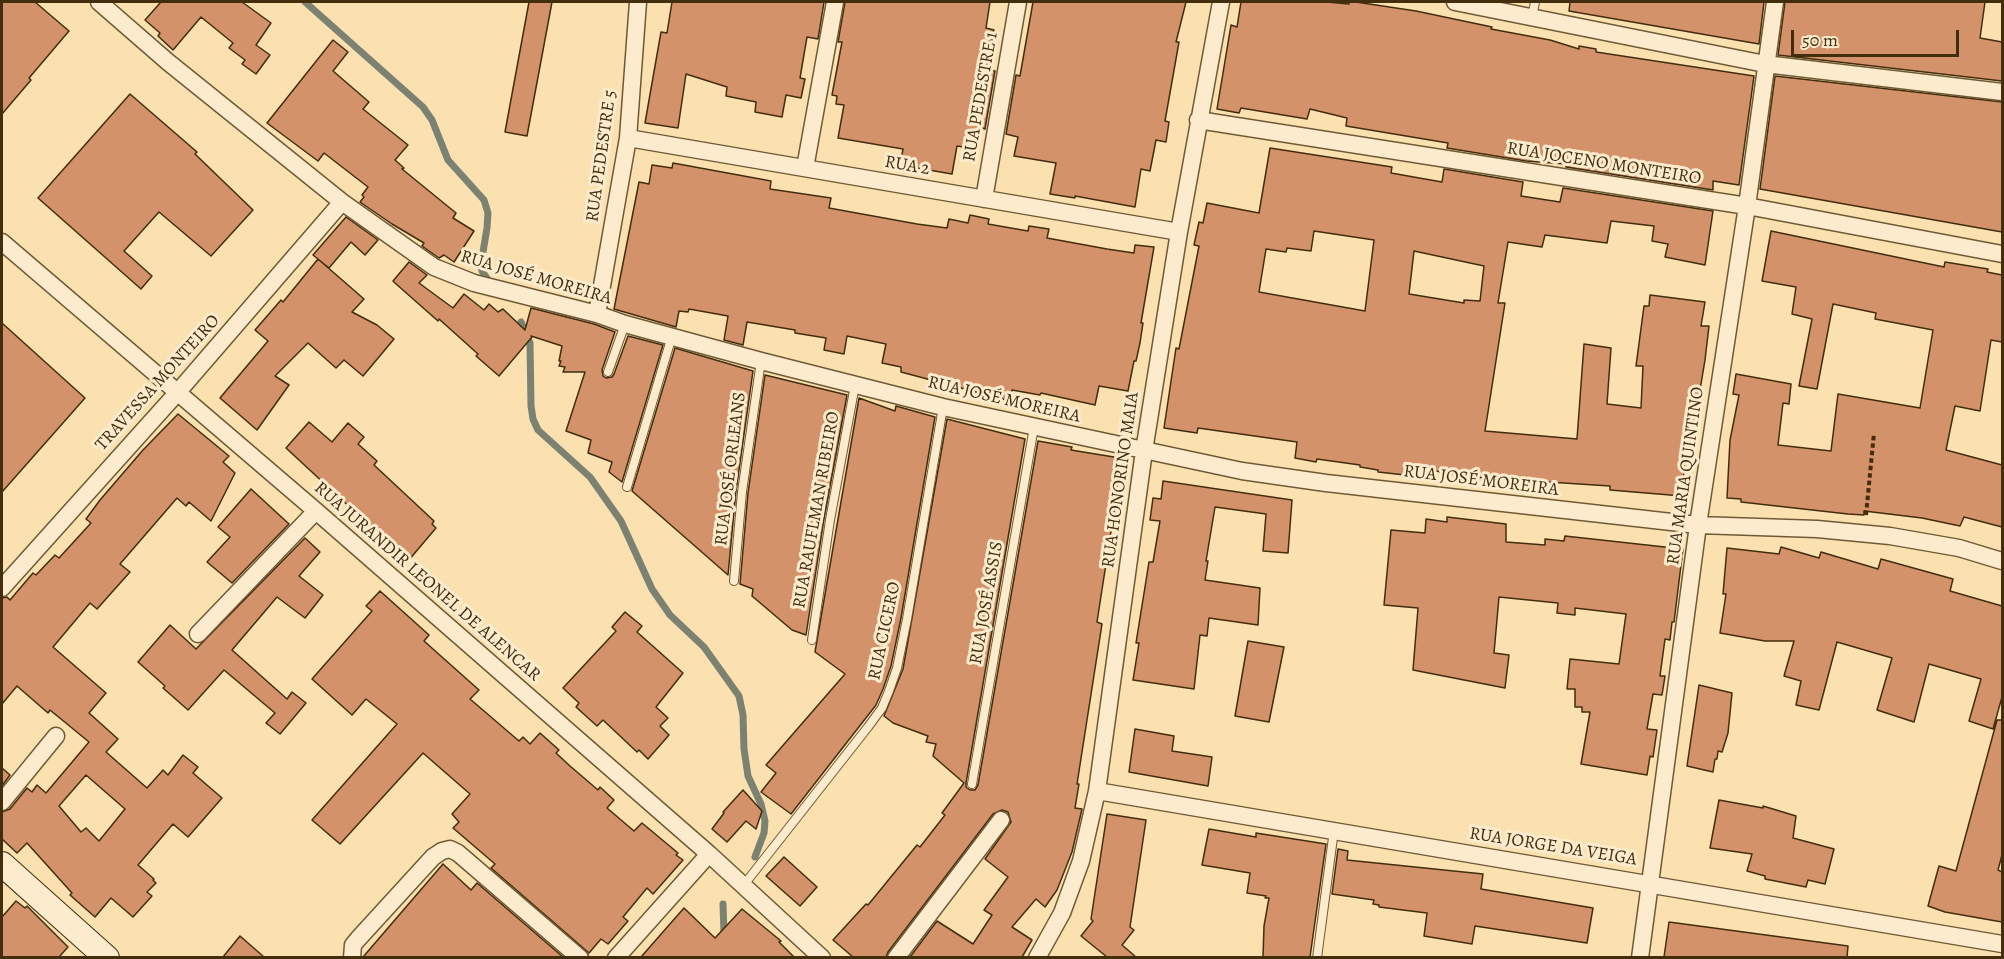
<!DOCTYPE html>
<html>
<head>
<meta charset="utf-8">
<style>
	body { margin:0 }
	#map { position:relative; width:2004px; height:959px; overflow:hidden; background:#fbe0b0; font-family:Alegreya,serif }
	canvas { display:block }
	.frame { position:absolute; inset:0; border:3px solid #422d0d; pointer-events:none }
	.scale { position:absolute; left:1791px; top:30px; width:168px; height:27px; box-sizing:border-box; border:3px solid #422d0d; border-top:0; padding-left:8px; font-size:18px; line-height:21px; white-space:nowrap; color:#422d0d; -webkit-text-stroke:4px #fcebcc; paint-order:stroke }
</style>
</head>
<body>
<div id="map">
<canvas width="2004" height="959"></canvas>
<div class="frame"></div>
<div class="scale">50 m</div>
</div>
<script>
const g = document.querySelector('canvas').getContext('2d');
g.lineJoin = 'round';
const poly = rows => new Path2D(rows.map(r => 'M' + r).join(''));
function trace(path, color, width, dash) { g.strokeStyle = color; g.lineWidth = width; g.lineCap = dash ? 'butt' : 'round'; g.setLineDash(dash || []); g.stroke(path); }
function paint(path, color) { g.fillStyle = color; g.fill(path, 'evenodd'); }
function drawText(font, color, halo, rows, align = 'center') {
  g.font = font + ' Alegreya,serif'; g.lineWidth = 6; g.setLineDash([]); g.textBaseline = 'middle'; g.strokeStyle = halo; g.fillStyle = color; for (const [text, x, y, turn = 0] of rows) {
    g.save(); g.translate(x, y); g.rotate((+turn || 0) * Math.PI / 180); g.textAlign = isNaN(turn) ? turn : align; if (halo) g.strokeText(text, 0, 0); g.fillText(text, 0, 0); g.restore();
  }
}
trace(poly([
	[305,2,423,107,432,120,448,160,484,200,488,213,487,228,481,264,482,271,490,283],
	[521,322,530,343,531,406,533,419,538,430,590,477,621,521,652,589,670,615,704,647,739,696,743,715,744,749,748,776,761,804,765,821,764,833,755,857],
	[723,904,724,934]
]), '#7c8272', 7);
const building = poly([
	[2,2,35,2,69,31,29,78,31,80,2,114,2,2],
	[161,2,242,2,271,23,256,45,270,55,256,74,242,64,245,60,229,48,233,43,201,17,173,50,158,36,160,33,145,20,161,2],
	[529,2,552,2,527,136,505,132,529,2],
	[672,2,824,2,818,39,807,37,800,78,805,79,801,98,786,95,782,117,755,112,756,102,726,96,727,87,686,74,678,128,645,123,661,32,667,33,672,2],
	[845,2,990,2,986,28,994,30,987,70,995,71,985,129,982,128,975,149,957,146,952,174,900,165,903,149,838,138,844,105,836,104,837,96,832,95,842,42,838,42,845,2],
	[1033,2,1186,2,1176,42,1179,42,1165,121,1169,122,1166,142,1156,140,1150,171,1141,169,1135,207,1075,196,1075,198,1050,194,1056,163,1014,156,1018,137,1006,134,1016,75,1020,76,1033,2],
	[1241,2,1327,2,1349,4,1349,2,1356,2,1416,11,1492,27,1491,29,1550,40,1579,49,1579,46,1596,49,1596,52,1754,76,1739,185,1713,181,1713,190,1566,167,1566,164,1526,161,1447,148,1448,143,1346,126,1347,118,1310,109,1307,119,1241,108,1239,113,1217,109,1231,25,1237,27,1241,2],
	[1570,2,1764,2,1759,44,1569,11,1570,2],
	[1785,2,1985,2,1980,38,2002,42,2002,81,1778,55,1785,2],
	[333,40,348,52,333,71,369,102,363,109,408,145,395,160,404,168,402,169,456,213,453,218,474,231,454,262,444,255,439,258,422,246,424,243,392,224,360,202,364,197,362,195,368,187,324,153,318,161,267,123,333,40],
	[1775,76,2002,102,2002,232,1760,189,1775,76],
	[130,94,197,152,195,154,253,210,211,256,159,212,124,251,152,276,141,289,38,198,130,94],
	[1270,148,1392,167,1391,173,1442,182,1444,169,1523,182,1521,196,1560,202,1563,188,1713,211,1705,265,1665,257,1668,244,1652,241,1654,226,1611,221,1607,243,1545,235,1542,247,1508,242,1498,303,1505,303,1485,431,1577,439,1584,344,1611,348,1607,404,1641,408,1643,366,1636,366,1644,306,1649,306,1650,295,1705,302,1701,326,1709,326,1705,360,1698,402,1695,434,1687,433,1682,496,1610,490,1610,486,1471,477,1424,469,1423,477,1378,472,1378,470,1360,467,1360,465,1317,459,1316,462,1295,458,1297,442,1198,428,1197,433,1164,428,1176,348,1179,349,1199,246,1194,245,1199,222,1203,223,1207,203,1259,213,1270,148],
	[1314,231,1374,240,1365,311,1259,292,1266,249,1286,252,1287,248,1311,251,1314,231],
	[1414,251,1484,266,1480,301,1464,300,1464,303,1409,294,1414,251],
	[673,163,771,181,770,189,831,198,829,208,917,224,947,228,949,219,968,223,970,215,989,219,988,224,1028,231,1029,226,1049,229,1047,238,1107,249,1134,253,1135,245,1154,247,1141,323,1143,323,1140,343,1136,361,1134,361,1128,391,1099,386,1095,405,1041,393,1040,395,1012,390,1010,401,901,372,901,367,882,363,886,344,847,336,844,354,824,350,826,338,795,333,795,330,747,322,743,345,724,340,728,316,689,309,688,312,679,311,676,327,614,309,639,182,649,184,652,165,672,168,673,163],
	[346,217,378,240,365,255,351,242,329,268,313,255,346,217],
	[1771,231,1944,267,1945,262,1988,269,1987,272,2002,275,2002,342,1991,340,1980,411,1955,406,1946,450,2002,465,2002,527,1964,517,1960,526,1922,518,1864,511,1864,515,1848,514,1741,502,1741,499,1727,498,1730,440,1739,395,1733,394,1736,374,1791,384,1789,404,1783,403,1778,445,1831,451,1838,394,1920,408,1933,330,1875,319,1876,313,1833,304,1817,389,1799,386,1812,319,1792,314,1796,287,1762,281,1771,231],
	[318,259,364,299,352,312,377,325,394,339,363,376,344,360,336,368,308,343,275,376,289,385,257,430,220,398,268,341,255,330,281,300,283,302,318,259],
	[409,262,427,275,419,283,453,308,464,294,484,310,489,304,498,312,503,309,525,330,531,308,594,324,615,332,602,370,603,376,606,378,612,377,614,374,628,336,663,345,622,482,609,472,612,462,588,453,591,440,566,431,585,372,563,372,565,367,559,366,561,361,559,361,562,346,531,336,532,337,499,376,476,356,478,354,439,319,438,321,395,283,393,281,409,262],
	[2,323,85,398,2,492,2,323],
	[675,348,753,371,736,491,728,575,632,491,675,348],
	[765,375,847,395,824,519,806,635,792,630,752,596,753,589,740,584,748,493,765,375],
	[859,398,895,411,896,406,935,417,901,618,891,666,883,689,876,705,791,814,761,792,776,773,766,765,845,674,815,652,859,398],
	[178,414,229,456,223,462,235,473,211,521,189,502,186,506,177,498,120,564,130,572,97,609,90,603,53,647,106,693,89,713,118,739,106,752,147,788,163,770,168,775,183,755,198,767,193,773,222,798,188,837,173,824,138,865,154,879,153,880,156,883,147,892,152,896,133,917,111,898,95,917,70,895,72,893,27,843,17,853,2,839,2,812,10,809,27,788,32,792,37,785,46,793,89,742,50,710,48,713,17,686,2,704,2,598,7,597,10,600,33,573,36,575,55,555,59,558,91,523,86,519,100,500,143,450,178,414],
	[86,775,125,809,99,841,86,828,81,832,59,806,86,775],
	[947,419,1025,439,966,783,966,787,970,790,975,790,978,785,1038,441,1072,447,1071,450,1120,458,1114,512,1097,622,1102,624,1077,784,1079,784,1075,808,1082,809,1072,852,1057,890,1045,907,1036,899,1012,927,1032,940,1022,957,910,957,937,921,973,944,992,915,984,910,1008,877,985,859,1011,822,1008,812,1002,810,993,814,888,952,886,957,853,957,833,940,866,904,868,905,917,845,920,847,945,815,942,813,964,783,933,756,936,744,926,742,928,736,893,723,884,716,903,669,947,419],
	[309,422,332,442,348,423,364,437,358,444,377,461,374,465,434,521,432,524,436,528,408,561,286,448,309,422],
	[1163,481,1292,500,1288,553,1263,551,1266,514,1215,507,1206,561,1208,561,1205,580,1260,588,1258,625,1209,618,1207,636,1200,635,1194,689,1133,680,1139,643,1136,643,1149,562,1153,562,1160,521,1150,520,1153,498,1161,499,1163,481],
	[251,489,289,524,232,583,207,562,230,537,218,527,251,489],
	[1447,517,1506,524,1506,542,1545,545,1545,539,1564,541,1565,536,1683,549,1674,622,1672,622,1670,640,1665,639,1660,676,1665,676,1662,695,1653,694,1647,729,1657,730,1653,757,1650,756,1647,775,1581,764,1590,712,1582,712,1582,707,1575,707,1575,689,1567,689,1570,659,1619,664,1626,614,1575,608,1575,615,1557,613,1558,603,1499,597,1494,653,1509,655,1505,688,1413,670,1418,608,1384,605,1391,530,1425,533,1426,519,1447,522,1447,517],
	[305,538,320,552,299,576,323,595,305,618,277,597,232,650,287,699,292,692,306,703,280,734,266,723,275,713,224,670,188,710,163,688,165,686,138,662,170,625,196,649,305,538],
	[1781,547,1819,558,1821,552,1878,569,1881,559,1953,579,1950,591,2002,606,2002,697,1993,729,1969,721,1981,679,1929,664,1914,722,1877,710,1892,658,1837,642,1819,710,1796,705,1801,681,1784,676,1794,641,1765,641,1720,633,1726,594,1723,594,1727,548,1779,554,1781,547],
	[380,591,429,635,424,641,479,690,470,699,519,741,523,737,530,744,540,733,559,750,556,753,570,766,598,790,600,787,614,800,607,808,634,831,642,823,678,853,676,855,683,860,653,894,647,888,623,917,628,921,608,944,601,939,589,953,491,868,495,864,453,828,459,822,452,814,470,794,423,753,340,844,312,820,397,724,366,699,352,715,312,679,372,611,366,606,380,591],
	[625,612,642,626,637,632,683,673,656,707,668,718,660,726,669,735,648,759,639,750,637,752,603,720,597,726,576,707,579,703,563,688,616,631,612,627,625,612],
	[1248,641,1284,647,1269,722,1235,716,1248,641],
	[1699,685,1732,693,1728,733,1722,752,1718,751,1717,759,1715,759,1713,772,1687,766,1699,685],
	[1997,720,2002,720,2002,855,1998,870,2002,872,2002,922,1945,912,1928,906,1939,866,1956,871,1997,720],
	[1135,729,1174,736,1172,751,1212,757,1208,786,1129,772,1135,729],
	[2,768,10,775,2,786,2,768],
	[743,790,762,811,756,829,746,821,727,842,712,829,724,813,723,812,743,790],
	[1719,800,1763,808,1763,806,1796,816,1793,838,1834,849,1825,884,1808,880,1806,887,1765,879,1765,876,1747,871,1752,854,1710,848,1719,800],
	[1107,814,1146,820,1130,927,1134,930,1122,945,1136,957,1107,957,1081,936,1093,921,1091,919,1107,814],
	[1209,829,1256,837,1256,833,1326,844,1310,957,1263,957,1264,926,1269,898,1265,898,1266,896,1247,893,1250,873,1202,865,1209,829],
	[1338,849,1348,851,1347,860,1483,874,1481,889,1593,908,1587,943,1475,926,1472,944,1424,936,1427,913,1379,907,1379,905,1373,904,1374,900,1332,894,1338,849],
	[784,857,817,887,800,906,766,876,784,857],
	[443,864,471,890,477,883,563,957,363,957,443,864],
	[16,901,25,908,27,906,68,947,59,957,2,957,2,917,16,901],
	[684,908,715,938,742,909,781,941,779,942,794,957,641,957,684,908],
	[1669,922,1848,946,1847,957,1664,957,1669,922],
	[240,936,264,957,223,957,240,936]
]);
paint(building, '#d3926a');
trace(building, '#422d0d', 1.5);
const lane = poly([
	[1532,17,1535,2],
	[608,372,625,324],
	[627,487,672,336],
	[734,581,742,492,761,361],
	[812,640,830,520,855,385],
	[972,784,1034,427],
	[743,886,868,727,882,708,889,691,897,668,907,619,943,407],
	[1317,958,1334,830]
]);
const street = poly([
	[99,2,168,62,342,202,434,267,474,283,597,314,625,324,761,361,943,407,1242,471,1326,483,1698,525,1817,529,1890,536,1959,548,2002,561],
	[1455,2,1765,64,2002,92],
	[1198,120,1747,206,2002,254],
	[628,138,1179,232],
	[805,168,835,2],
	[984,199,1018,2],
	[2,242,316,511,709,854,822,958],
	[597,314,628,138,638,2],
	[2,588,177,393,342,202],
	[198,634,316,511],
	[1097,791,2002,944],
	[2,802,56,736],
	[352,958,353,945,358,939,433,857,442,851,450,849,458,853,580,958],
	[616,958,709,854],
	[896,958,1001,820],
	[1037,958,1062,913,1081,861,1097,791,1144,451,1179,232,1221,2],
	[1640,958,1698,525,1747,206,1775,2]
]);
const secondary = poly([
	[2,864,107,958]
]);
trace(lane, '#705a36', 10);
trace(street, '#705a36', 19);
trace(secondary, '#422d0d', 26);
trace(poly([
	[1866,515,1874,433]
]), '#422d0d', 4, [4.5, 3]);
trace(lane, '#fcebcc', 8);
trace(street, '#fcebcc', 16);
trace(secondary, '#fcebcc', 24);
drawText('18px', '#422d0d', '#fcebcc', [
	["RUA PEDESTRE 1",981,97,-80],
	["RUA PEDESTRE 5",602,156,-82],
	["RUA JOCENO MONTEIRO",1604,164,9],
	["RUA 2",907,166,10],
	["RUA JOSÉ MOREIRA",536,278,16],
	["TRAVESSA MONTEIRO",158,383,-48],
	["RUA JOSÉ MOREIRA",1004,400,13],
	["RUA JOSÉ ORLEANS",731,469,-83],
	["RUA MARIA QUINTINO",1686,476,-82],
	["RUA HONORINO MAIA",1121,480,-82],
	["RUA JOSÉ MOREIRA",1481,481,7],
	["RUA RAUFLMAN RIBEIRO",817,510,-80],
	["RUA JURANDIR LEONEL DE ALENCAR",427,582,41],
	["RUA JOSÉ ASSIS",987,603,-80],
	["RUA CICERO",885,631,-78],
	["RUA JORGE DA VEIGA",1553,847,9]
]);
</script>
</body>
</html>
